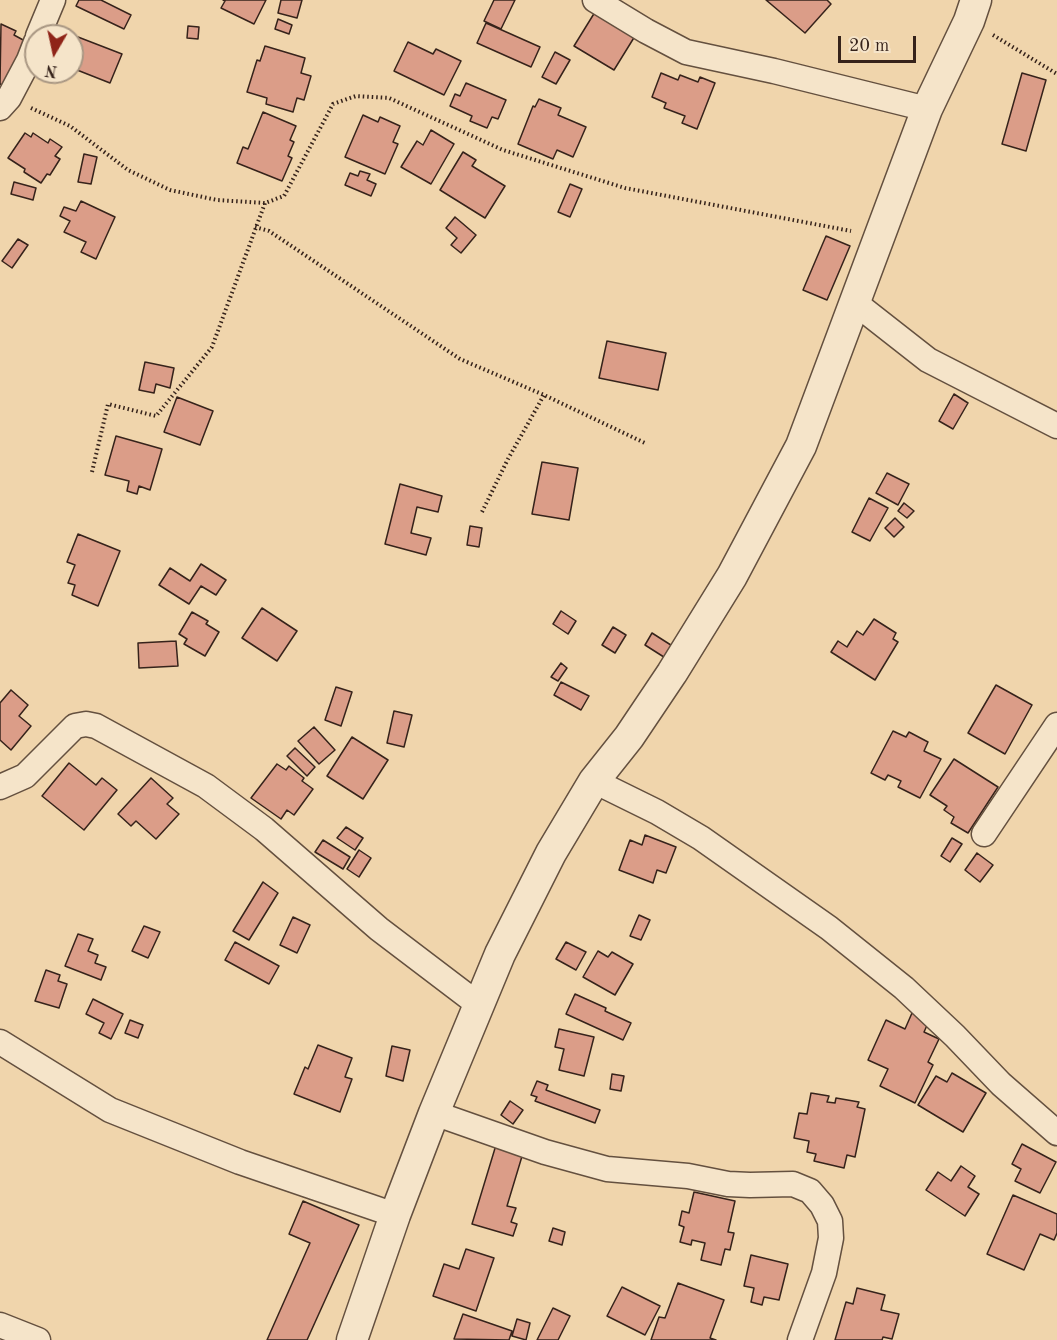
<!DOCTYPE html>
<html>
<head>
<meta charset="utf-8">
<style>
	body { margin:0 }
	#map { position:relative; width:1057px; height:1340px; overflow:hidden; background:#f0d5ac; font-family:"Old Standard TT",serif }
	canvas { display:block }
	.north { position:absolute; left:24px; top:24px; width:60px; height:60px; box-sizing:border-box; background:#f5e4c9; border:2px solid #a99783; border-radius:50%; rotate:189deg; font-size:16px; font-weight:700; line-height:24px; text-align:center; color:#36231b }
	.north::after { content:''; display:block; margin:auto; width:21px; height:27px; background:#8f2418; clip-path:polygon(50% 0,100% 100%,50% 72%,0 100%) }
	.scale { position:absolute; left:838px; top:36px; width:78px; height:27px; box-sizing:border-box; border:3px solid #36231b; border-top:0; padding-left:8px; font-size:18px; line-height:21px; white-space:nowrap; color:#36231b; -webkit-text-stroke:4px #f5e4c9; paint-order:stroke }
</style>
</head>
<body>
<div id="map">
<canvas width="1057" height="1340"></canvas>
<div class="north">N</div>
<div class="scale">20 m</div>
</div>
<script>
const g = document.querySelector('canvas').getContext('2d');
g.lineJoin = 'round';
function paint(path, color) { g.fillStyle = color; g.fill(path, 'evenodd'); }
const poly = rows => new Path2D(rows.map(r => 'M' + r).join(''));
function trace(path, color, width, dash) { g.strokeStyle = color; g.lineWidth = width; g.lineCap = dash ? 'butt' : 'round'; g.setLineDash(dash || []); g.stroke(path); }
const building = poly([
	[79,0,101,0,131,15,124,29,76,6,79,0],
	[223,0,266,0,254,24,221,8,225,1,223,0],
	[281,0,302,0,297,18,278,13,281,0],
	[494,0,515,0,501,29,484,21,494,0],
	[766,0,827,0,831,4,805,33,766,0],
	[595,12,635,36,614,70,574,46,595,12],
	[278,19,292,25,289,34,275,29,278,19],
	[486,23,540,47,531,67,477,43,486,23],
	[1,24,16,31,14,35,25,41,4,86,0,84,1,24],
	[188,26,199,27,198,39,187,38,188,26],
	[78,37,122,54,110,83,72,68,72,51,78,37],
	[408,42,433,54,436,49,461,61,444,95,394,71,408,42],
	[265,46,305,58,301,73,311,76,304,100,297,98,293,112,266,104,267,98,247,92,257,60,260,61,265,46],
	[555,52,570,60,556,84,542,77,555,52],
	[661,73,678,80,680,75,698,82,700,77,715,83,697,129,682,123,685,116,664,108,666,103,652,97,661,73],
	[1022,73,1046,80,1026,151,1002,144,1022,73],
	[466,83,506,100,498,119,492,117,487,128,470,121,472,116,450,106,455,94,460,96,466,83],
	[539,99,561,108,558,115,586,127,573,157,557,150,553,159,518,144,533,106,535,107,539,99],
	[263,112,296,126,290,140,294,142,288,156,292,158,282,181,237,163,243,147,248,149,263,112],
	[363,115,378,122,380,117,400,126,393,142,398,144,385,174,345,157,363,115],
	[431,130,454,144,431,184,401,167,417,141,423,145,431,130],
	[25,133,31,137,33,133,48,143,50,139,62,147,55,156,60,159,50,175,47,174,41,183,24,172,25,169,8,158,25,133],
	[463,152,476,160,472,166,505,186,485,218,440,190,463,152],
	[84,154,97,157,91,184,78,182,84,154],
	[360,171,370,174,367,180,376,184,371,196,345,185,350,173,358,176,360,171],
	[14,182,36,188,33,200,11,194,14,182],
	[570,184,582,189,570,217,558,212,570,184],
	[81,201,115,217,96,259,81,252,86,242,64,232,70,221,60,216,64,207,76,211,81,201],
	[455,217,476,235,461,253,451,245,457,238,446,228,455,217],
	[826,236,850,246,827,300,803,290,826,236],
	[18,239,28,245,12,268,2,261,18,239],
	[607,341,666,353,658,390,599,378,607,341],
	[145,362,174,368,170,388,156,384,154,393,139,390,145,362],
	[954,394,968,403,953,429,939,421,954,394],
	[177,397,213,411,200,445,164,432,177,397],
	[116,436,162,449,150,490,139,486,137,494,127,491,129,481,105,475,116,436],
	[542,462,578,468,569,520,532,514,542,462],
	[887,473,909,484,898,505,876,493,887,473],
	[400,484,442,496,438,512,417,507,411,533,431,538,426,555,385,544,400,484],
	[869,498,888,508,870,541,852,532,869,498],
	[904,503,914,511,907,518,898,511,904,503],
	[895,518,904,527,894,537,885,528,895,518],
	[470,526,482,528,479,547,467,545,470,526],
	[78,534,120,551,98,606,72,595,75,585,68,583,75,565,67,562,78,534],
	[201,564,226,580,216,595,201,586,189,604,159,585,170,568,190,581,201,564],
	[262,608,297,631,277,661,242,638,262,608],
	[561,611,576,621,568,634,553,624,561,611],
	[192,612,208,621,206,624,219,632,205,656,184,644,187,639,179,634,192,612],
	[874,619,896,633,893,639,898,642,875,680,831,652,838,641,847,647,857,631,863,635,874,619],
	[613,627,626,635,615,653,602,645,613,627],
	[652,633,674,647,667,659,645,645,652,633],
	[176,641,178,666,139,668,138,643,176,641],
	[561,663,567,668,558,681,551,677,561,663],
	[561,682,589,696,581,710,554,695,561,682],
	[996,685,1032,705,1005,754,968,733,996,685],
	[336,687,352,692,341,726,325,720,336,687],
	[11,690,28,705,19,716,31,726,11,750,0,740,0,703,11,690],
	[394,711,412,715,404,747,387,743,394,711],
	[314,727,335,750,319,764,298,741,314,727],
	[893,731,906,737,909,732,928,742,924,751,941,759,920,798,898,787,901,781,888,775,885,780,871,773,893,731],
	[352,737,388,760,363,799,327,776,352,737],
	[295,748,315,767,307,776,287,756,295,748],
	[954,759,998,787,968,833,951,823,954,817,944,810,947,806,930,795,954,759],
	[69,763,96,785,102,778,117,790,84,830,42,796,69,763],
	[277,764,286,770,289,766,304,778,302,781,313,789,294,815,287,810,281,819,251,798,277,764],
	[151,778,173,798,167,804,179,814,156,839,136,821,131,826,118,814,151,778],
	[346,827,363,838,355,850,337,838,346,827],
	[645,835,676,847,666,873,657,870,653,883,619,870,630,840,642,845,645,835],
	[952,838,962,844,950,862,941,856,952,838],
	[323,840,350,857,343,869,315,852,323,840],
	[359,850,371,858,359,877,347,869,359,850],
	[977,853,993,865,980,882,965,870,977,853],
	[263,882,278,893,249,940,233,931,263,882],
	[639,915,650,920,641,940,630,936,639,915],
	[293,917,310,925,297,953,280,945,293,917],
	[144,926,160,932,148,958,132,951,144,926],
	[78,934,93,939,88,951,98,955,95,963,106,967,101,980,65,966,78,934],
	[235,942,279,966,269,984,225,960,235,942],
	[566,942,586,952,576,970,556,959,566,942],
	[598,951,608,957,612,952,633,964,615,995,583,977,598,951],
	[46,970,60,975,58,981,67,984,59,1008,35,1001,46,970],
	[575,994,606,1008,605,1011,631,1023,623,1040,566,1014,575,994],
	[93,999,123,1014,111,1039,99,1033,104,1023,86,1014,93,999],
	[912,1013,929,1021,924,1032,939,1039,928,1062,933,1065,915,1103,880,1086,888,1069,868,1060,886,1020,905,1029,912,1013],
	[130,1020,143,1025,138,1038,125,1033,130,1020],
	[559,1029,594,1037,584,1076,559,1070,564,1049,555,1047,559,1029],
	[318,1045,352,1058,345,1077,352,1079,340,1112,294,1094,305,1067,308,1069,318,1045],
	[392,1046,410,1050,403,1081,386,1076,392,1046],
	[952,1073,986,1093,963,1132,918,1105,936,1076,947,1082,952,1073],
	[612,1074,624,1076,621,1091,610,1089,612,1074],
	[537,1081,548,1085,546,1090,600,1110,595,1123,535,1101,537,1097,531,1095,537,1081],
	[811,1093,829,1096,827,1102,835,1103,836,1098,859,1102,857,1107,865,1109,855,1157,847,1155,844,1168,814,1161,816,1154,807,1152,809,1141,794,1138,799,1113,807,1114,811,1093],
	[510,1101,523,1110,513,1124,501,1115,510,1101],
	[1022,1144,1056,1162,1040,1193,1015,1181,1021,1169,1012,1164,1022,1144],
	[496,1145,523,1153,507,1206,516,1208,511,1222,517,1224,513,1236,472,1224,496,1145],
	[961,1166,975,1176,968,1187,979,1194,965,1216,926,1190,938,1172,951,1181,961,1166],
	[694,1192,735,1201,728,1232,734,1233,730,1250,725,1249,721,1265,701,1260,705,1243,692,1240,691,1245,680,1242,684,1227,679,1225,682,1211,689,1213,694,1192],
	[1013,1195,1057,1214,1057,1233,1054,1240,1040,1234,1024,1270,987,1254,1013,1195],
	[303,1201,359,1225,307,1340,267,1340,310,1243,289,1234,303,1201],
	[553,1228,565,1232,562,1245,549,1241,553,1228],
	[466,1249,494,1258,476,1311,433,1296,444,1264,459,1269,466,1249],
	[751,1255,788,1264,779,1300,764,1297,762,1305,751,1302,754,1288,744,1286,751,1255],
	[678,1283,724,1300,710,1338,716,1340,651,1340,659,1317,665,1318,678,1283],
	[622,1287,660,1306,645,1335,607,1316,622,1287],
	[857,1288,885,1295,881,1310,899,1314,892,1339,883,1337,882,1340,835,1340,846,1302,853,1304,857,1288],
	[553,1308,570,1316,558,1340,537,1340,553,1308],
	[463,1314,512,1331,509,1340,454,1339,463,1314],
	[517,1319,530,1323,526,1340,512,1336,517,1319]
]);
paint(building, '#db9d88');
trace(building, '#36231b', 1.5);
const minor = poly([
	[595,0,646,31,686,52,774,71,927,109],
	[38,36,53,0],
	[0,108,9,98,29,60,36,42],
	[854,302,928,360,1057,426],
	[594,781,657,812,701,838,829,928,904,988,955,1036,1001,1084,1057,1133],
	[0,787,25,776,75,726,86,724,96,726,206,786,264,829,379,929,479,1005],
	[984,834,1057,725],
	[0,1042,110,1110,240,1162,395,1215],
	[434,1113,545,1152,607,1169,688,1176,728,1184,750,1185,793,1184,810,1191,822,1205,830,1221,831,1238,824,1273,800,1340],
	[0,1325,38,1340]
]);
const tertiary = poly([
	[352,1340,395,1215,434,1113,500,954,551,853,594,781,629,737,672,673,732,576,801,446,927,109,969,21,976,0]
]);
trace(minor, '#64503f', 27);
trace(tertiary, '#64503f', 33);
trace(poly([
	[993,35,1057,74],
	[31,108,70,126,128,170,170,190,217,200,265,203,284,196,333,104,356,96,389,98,503,150,625,188,851,231],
	[255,227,269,231,460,359,544,395,647,444],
	[92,472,108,404,156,416,212,347,265,203],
	[482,512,508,459,544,395]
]), '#36231b', 4, [1.5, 3]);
trace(minor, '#f5e4c9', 24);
trace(tertiary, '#f5e4c9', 30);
</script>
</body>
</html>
